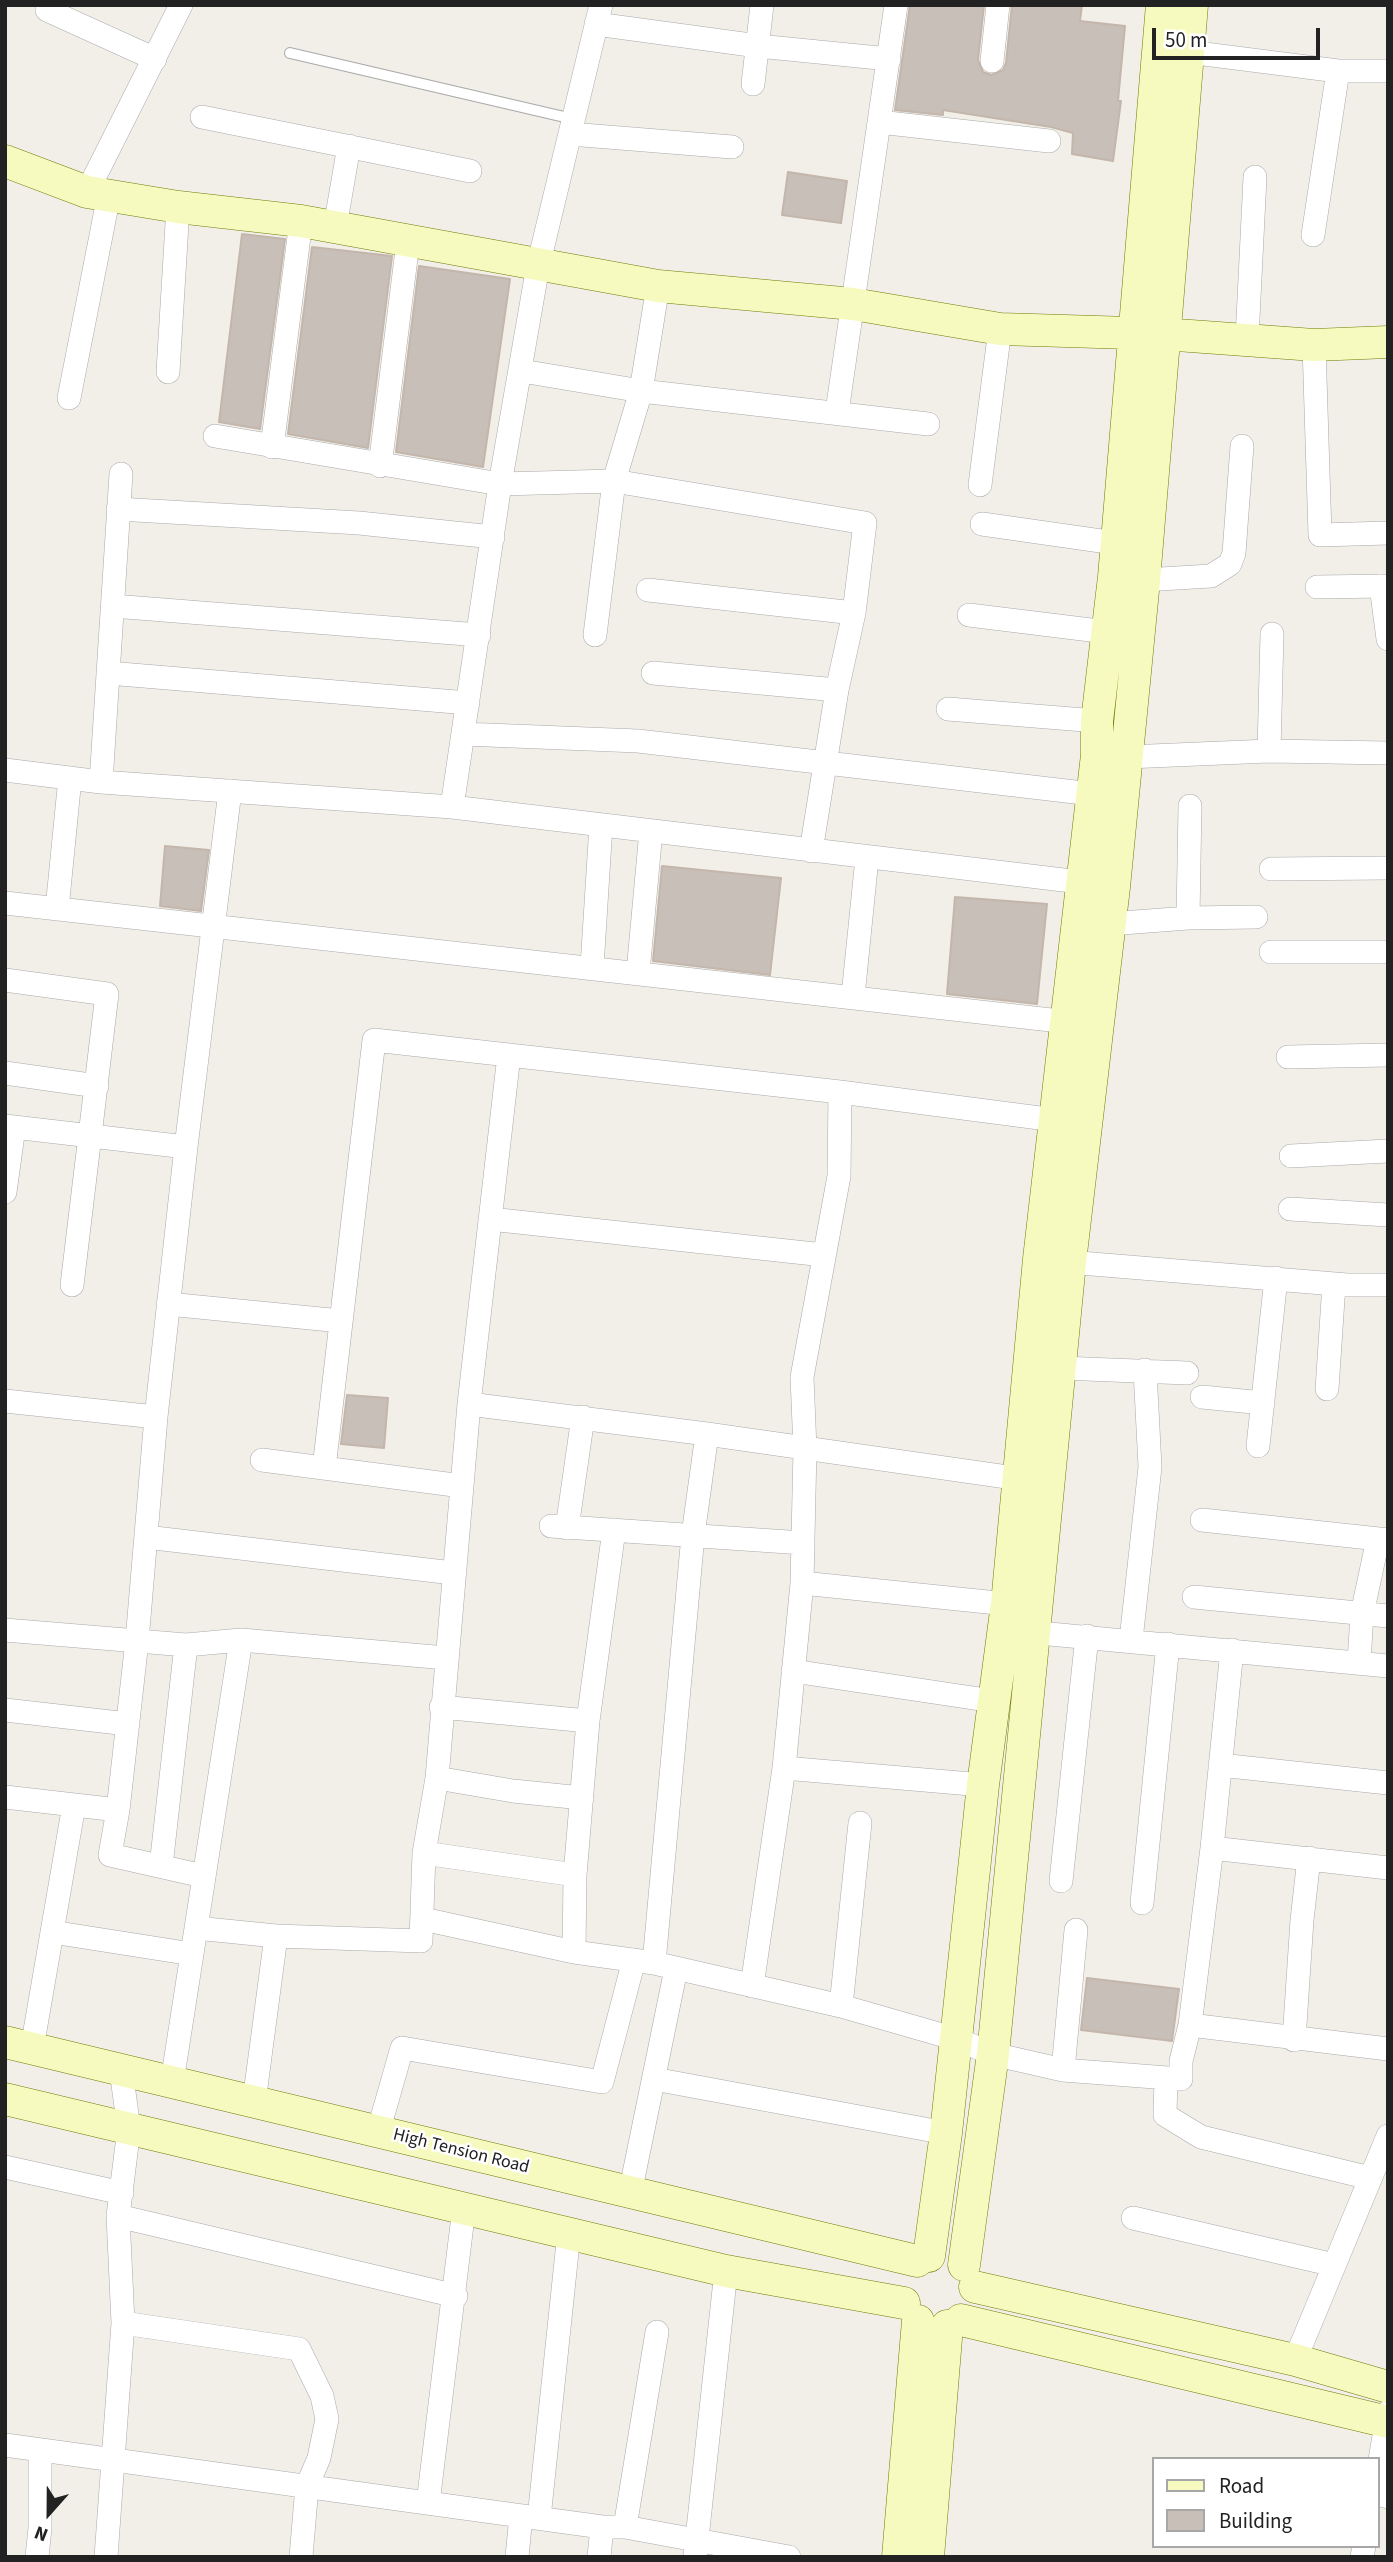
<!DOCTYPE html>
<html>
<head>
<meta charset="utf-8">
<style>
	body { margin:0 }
	#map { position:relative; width:1393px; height:2562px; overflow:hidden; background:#f2efe9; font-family:"Source Sans 3",sans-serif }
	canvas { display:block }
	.frame { position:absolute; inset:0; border:7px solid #222; pointer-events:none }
	.legend { position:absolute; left:1152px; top:2457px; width:228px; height:91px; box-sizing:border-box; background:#fff; border:2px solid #a7a7a7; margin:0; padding:9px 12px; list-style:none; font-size:21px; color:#222 }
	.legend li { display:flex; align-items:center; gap:14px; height:35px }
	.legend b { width:35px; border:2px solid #a7a7a7 }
	.north { position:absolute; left:14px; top:2478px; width:70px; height:70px; -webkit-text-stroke:5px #fff; paint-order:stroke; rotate:201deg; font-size:19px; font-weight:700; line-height:28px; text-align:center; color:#222 }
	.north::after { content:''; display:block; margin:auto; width:24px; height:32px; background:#222; clip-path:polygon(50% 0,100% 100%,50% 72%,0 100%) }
	.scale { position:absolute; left:1152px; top:28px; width:168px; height:32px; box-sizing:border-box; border:4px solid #222; border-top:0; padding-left:9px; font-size:21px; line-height:24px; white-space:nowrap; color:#222; -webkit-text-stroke:5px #fff; paint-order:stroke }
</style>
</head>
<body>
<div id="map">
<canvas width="1393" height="2562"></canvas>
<div class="frame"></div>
<ul class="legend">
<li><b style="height:9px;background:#f7fabf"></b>Road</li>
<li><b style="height:19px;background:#c7bfb8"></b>Building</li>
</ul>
<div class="north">N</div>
<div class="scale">50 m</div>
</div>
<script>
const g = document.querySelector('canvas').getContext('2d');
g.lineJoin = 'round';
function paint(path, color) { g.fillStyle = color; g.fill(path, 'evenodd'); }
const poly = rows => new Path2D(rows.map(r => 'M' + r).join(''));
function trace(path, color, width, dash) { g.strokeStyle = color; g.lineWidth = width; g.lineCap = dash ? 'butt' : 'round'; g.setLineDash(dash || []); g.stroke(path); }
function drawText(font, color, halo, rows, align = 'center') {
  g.font = font + ' "Source Sans 3",sans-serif'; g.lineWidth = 5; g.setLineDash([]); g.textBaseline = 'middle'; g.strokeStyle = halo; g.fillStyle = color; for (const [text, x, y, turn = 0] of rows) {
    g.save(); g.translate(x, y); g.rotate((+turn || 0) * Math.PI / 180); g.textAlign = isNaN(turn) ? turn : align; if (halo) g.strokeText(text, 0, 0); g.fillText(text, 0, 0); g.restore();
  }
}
const building = poly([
	[910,5,984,5,978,60,983,72,991,75,1003,70,1006,63,1012,5,1082,5,1080,21,1125,26,1118,101,1121,101,1113,161,1072,154,1073,133,1051,127,943,110,943,115,895,110,910,5],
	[788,172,847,181,841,223,782,215,788,172],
	[242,234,285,239,260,429,219,422,242,234],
	[312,247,392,256,368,448,288,434,312,247],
	[419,266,510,279,483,467,396,452,419,266],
	[165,846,209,850,201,911,160,906,165,846],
	[662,866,781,878,770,975,653,961,662,866],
	[955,897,1047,904,1037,1004,947,994,955,897],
	[347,1395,388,1398,384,1448,341,1444,347,1395],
	[1087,1978,1179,1989,1172,2041,1081,2030,1087,1978]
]);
paint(building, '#c7bfb8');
trace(building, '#c4b6ab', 2);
const lane = poly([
	[290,53,573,119]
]);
const street = poly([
	[47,10,155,59],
	[596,24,758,46,889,59],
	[1173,50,1338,71,1388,71],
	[992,61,998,5],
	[753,84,762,5],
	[202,117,470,171],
	[879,122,1049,141],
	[570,134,732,147],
	[87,192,181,5],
	[335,227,349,146],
	[1313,235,1338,71],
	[1247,339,1255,177],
	[1314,345,1320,535,1388,533],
	[522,371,641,391,928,424],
	[168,372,178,207],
	[69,398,109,195],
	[837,412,896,5],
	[215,436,500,484,614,481,865,523,854,613,837,690,811,851],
	[272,447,301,221],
	[380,466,408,242],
	[980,485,1000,329],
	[118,509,359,523,493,537],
	[982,524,1115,543],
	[1144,580,1211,576,1230,564,1234,553,1242,446],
	[1381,586,1388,639],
	[1317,587,1388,586],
	[648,590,854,613],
	[113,606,479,635],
	[969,615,1107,632],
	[595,635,614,481,641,391,658,286],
	[108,673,468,703],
	[653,673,837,690],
	[948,709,1097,721],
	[463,734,638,741,1092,794],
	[1269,751,1272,634],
	[1127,757,1269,751,1388,753],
	[5,770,101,782,452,807,1097,884],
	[101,782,121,474],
	[452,807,500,484,538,266,601,5],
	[1271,869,1388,868],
	[5,903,1069,1022],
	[57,909,70,778],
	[1188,918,1190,806],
	[1109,924,1188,918,1256,917],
	[1271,952,1388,952],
	[592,967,601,825],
	[638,972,651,831],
	[5,980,107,994,72,1285],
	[853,996,867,858],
	[1288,1057,1388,1055],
	[5,1073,97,1086],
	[5,1126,186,1147],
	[1291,1156,1388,1151],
	[5,1192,14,1127],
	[1290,1209,1388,1215],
	[490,1219,824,1255],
	[1056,1261,1347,1285,1388,1285],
	[168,1304,341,1321],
	[1061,1368,1187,1373],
	[1327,1389,1334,1284],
	[1202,1397,1263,1403],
	[5,1401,156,1417],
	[469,1404,707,1434,1021,1479],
	[1258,1446,1276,1278],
	[262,1460,462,1486],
	[324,1468,374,1040,840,1092,1055,1120],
	[1202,1520,1388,1540],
	[551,1526,803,1543],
	[567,1528,583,1417],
	[146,1537,453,1573],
	[802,1583,1007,1604],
	[1194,1597,1388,1616],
	[5,1630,186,1645,241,1640,172,2082],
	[1018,1631,1388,1666],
	[241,1640,446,1658],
	[1131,1640,1150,1467,1145,1370],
	[1359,1662,1362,1614,1378,1539],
	[793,1671,993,1701],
	[441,1707,588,1721],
	[5,1710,128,1724],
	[1220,1765,1388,1783],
	[784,1768,983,1785],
	[437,1778,513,1791,582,1798],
	[5,1797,118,1810],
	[1212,1848,1388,1868],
	[424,1853,575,1875],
	[161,1866,186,1645],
	[203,1876,110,1855,118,1810,137,1641,156,1417,186,1147,230,791],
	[1061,1881,1087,1636],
	[1142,1903,1168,1644],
	[423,1919,574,1952,654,1963,841,2006,956,2039,993,2054,1063,2070,1181,2079,1181,2061,1190,2025,1212,1848,1232,1650],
	[196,1928,276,1936,421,1941,424,1853,437,1778,469,1404,509,1055],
	[52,1932,192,1954],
	[574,1952,575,1875,588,1721,614,1530],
	[654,1963,693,1535,707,1434],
	[752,1986,784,1768,802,1583,805,1449,802,1377,839,1176,840,1092],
	[841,2006,860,1823],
	[1190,2025,1388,2049],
	[1294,2040,1302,1920,1309,1858],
	[32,2048,74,1805],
	[1063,2070,1076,1930],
	[1166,2078,1165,2115,1201,2137,1370,2178],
	[654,2079,946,2133],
	[254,2102,276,1936],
	[378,2132,402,2048,602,2082,634,1960],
	[5,2167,122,2193],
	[630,2193,676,1969],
	[118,2216,456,2296],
	[1133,2218,1334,2265],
	[123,2323,299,2349,322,2396,327,2419,319,2458,307,2486,301,2557],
	[1295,2360,1388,2136],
	[5,2445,602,2527,625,2527,789,2557],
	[1377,2478,1388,2412],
	[1377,2494,1388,2497],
	[428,2503,464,2208],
	[539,2518,569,2233],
	[625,2527,657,2332],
	[37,2557,40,2528,40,2450],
	[106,2557,123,2323,118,2216,129,2129,121,2070],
	[517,2557,521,2516],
	[599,2557,602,2527],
	[695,2557,726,2271],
	[1362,2557,1364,2546]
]);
const secondary = poly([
	[5,161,87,192,178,207,301,221,658,286,853,304,1000,329,1163,334,1314,345,1388,342],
	[5,2042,917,2261],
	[5,2099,726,2271,904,2303],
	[929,2256,946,2133,983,1785,1007,1604,1039,1259,1097,755,1097,721,1114,577,1162,5],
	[964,2265,993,2054,1070,1262,1114,887,1144,580,1192,5],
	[975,2287,1295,2360,1388,2387],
	[961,2320,1388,2422],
	[898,2557,918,2321],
	[928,2557,947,2326]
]);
trace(lane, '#a9a9a9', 12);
trace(street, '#a9a9a9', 24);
trace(secondary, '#707d05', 33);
trace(lane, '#fff', 10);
trace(street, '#fff', 23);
trace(secondary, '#f7fabf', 32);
drawText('18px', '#222', '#fff', [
	["High Tension Road",461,2152,14]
]);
</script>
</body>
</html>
